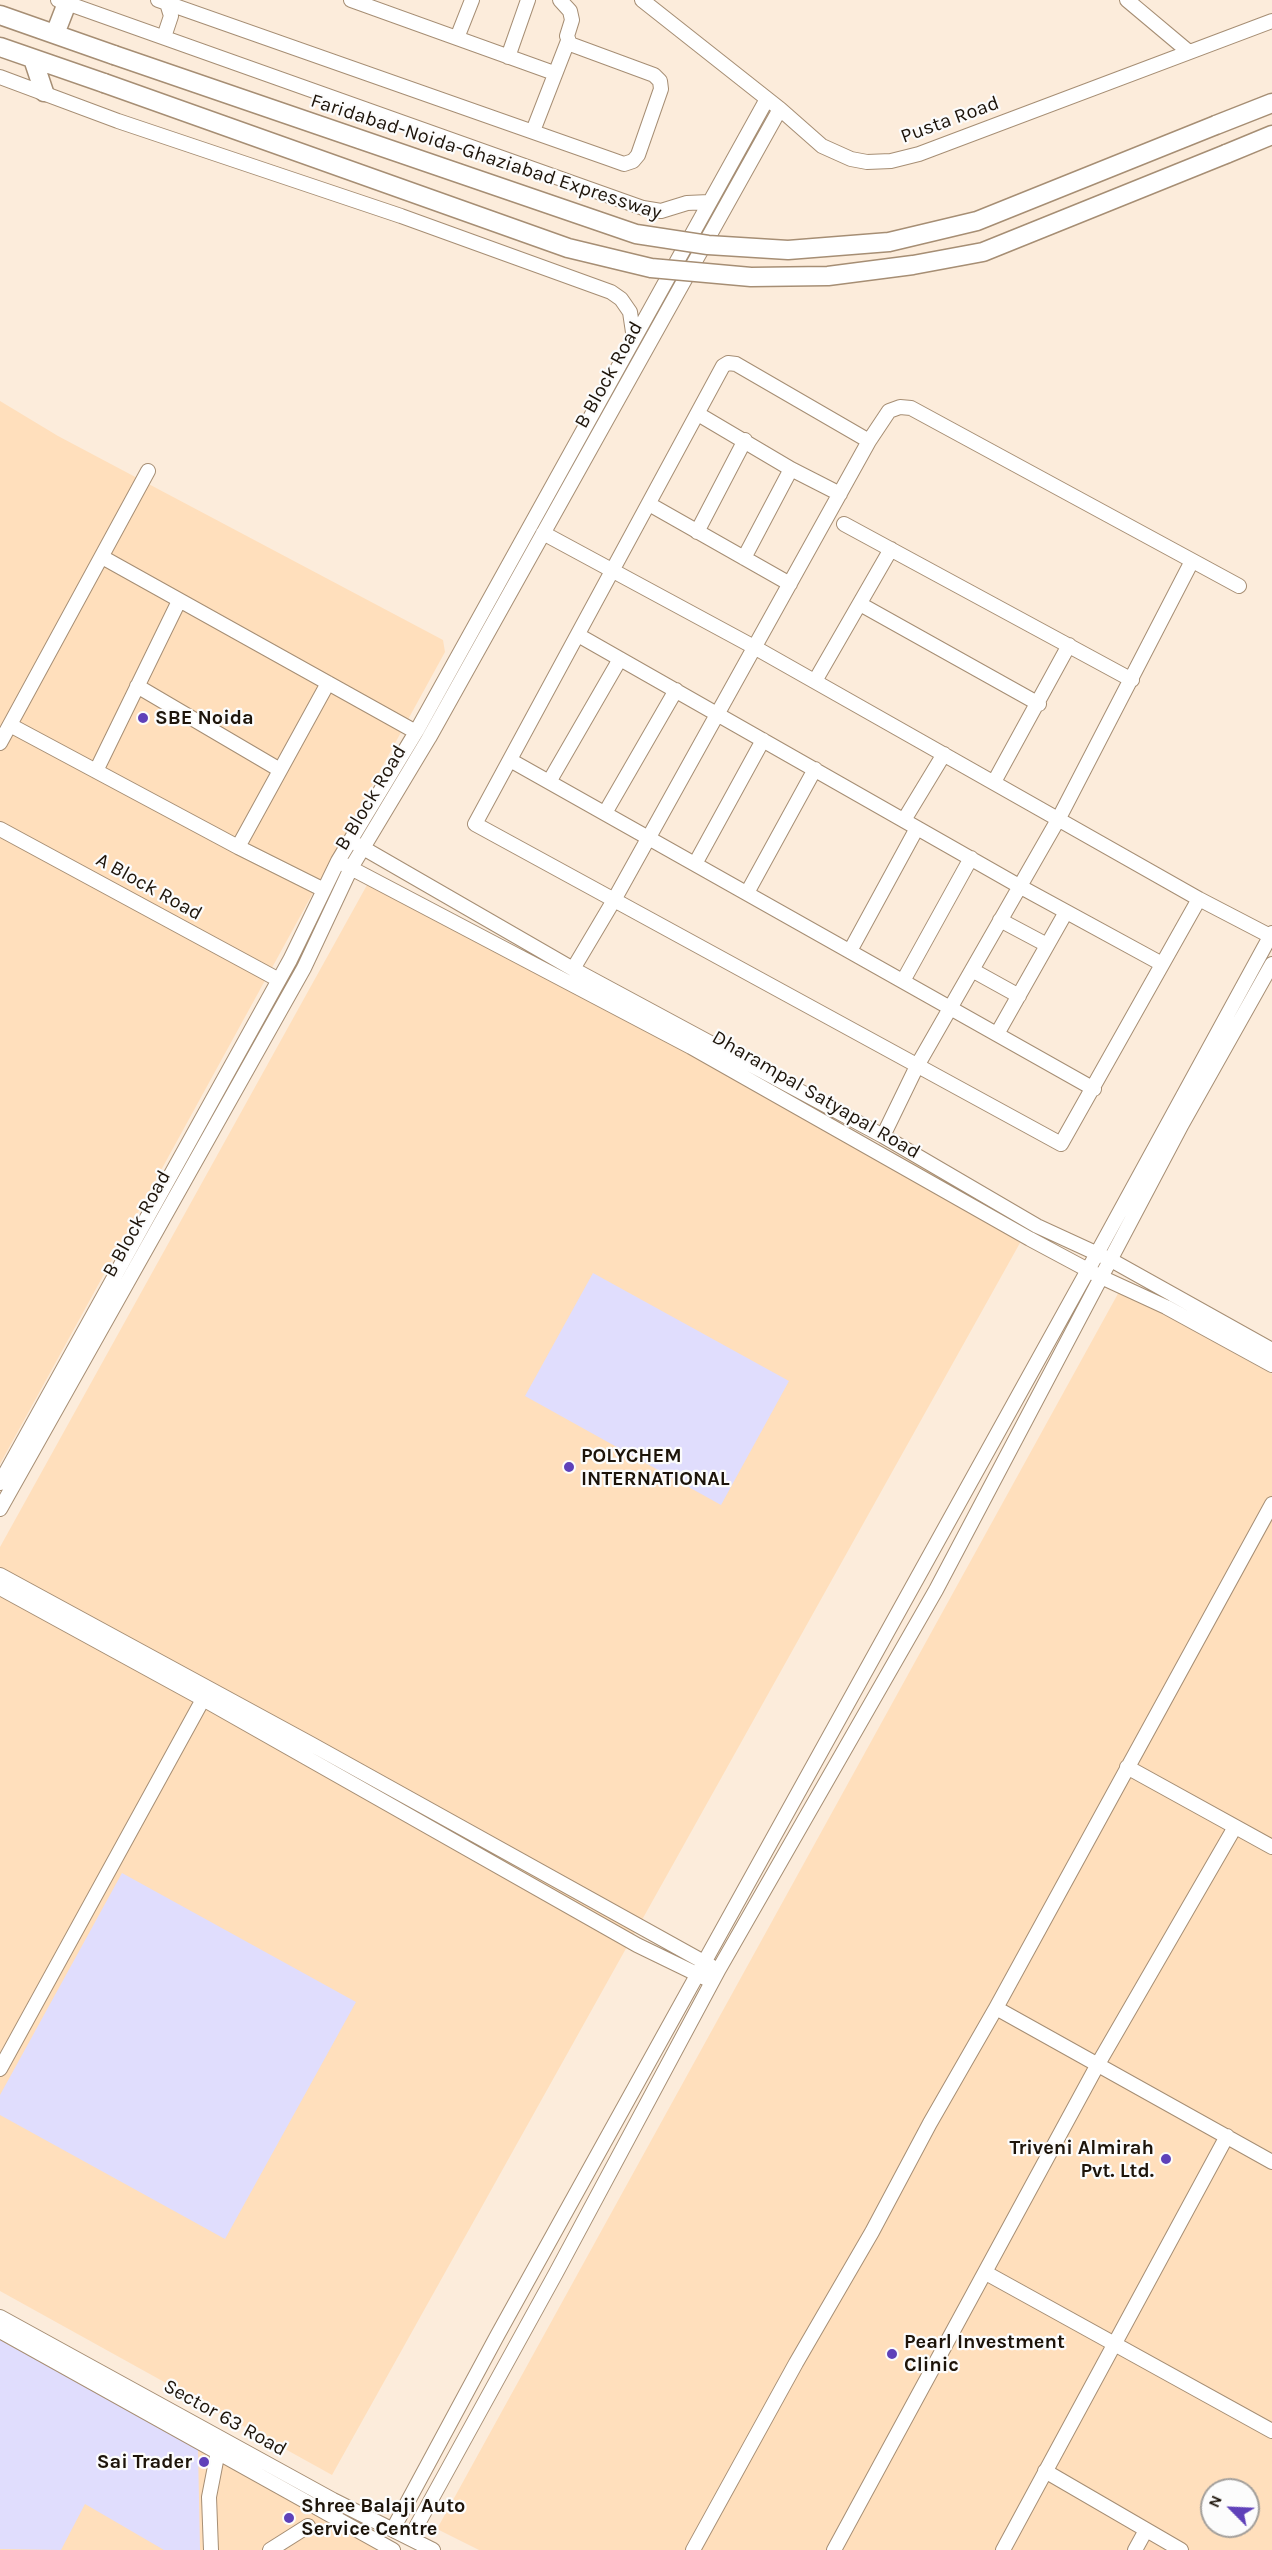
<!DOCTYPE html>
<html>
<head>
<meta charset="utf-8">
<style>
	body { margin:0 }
	#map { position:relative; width:1272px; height:2550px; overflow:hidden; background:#fcecdb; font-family:Karla,sans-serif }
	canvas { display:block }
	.north { position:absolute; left:1200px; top:2478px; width:60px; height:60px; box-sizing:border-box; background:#fcfcfc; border:2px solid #a39f9b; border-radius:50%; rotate:294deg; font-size:16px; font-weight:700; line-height:24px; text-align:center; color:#1d140a }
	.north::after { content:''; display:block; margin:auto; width:21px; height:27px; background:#5f41b9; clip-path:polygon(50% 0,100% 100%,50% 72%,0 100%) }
</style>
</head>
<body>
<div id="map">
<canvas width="1272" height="2550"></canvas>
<div class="north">N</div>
</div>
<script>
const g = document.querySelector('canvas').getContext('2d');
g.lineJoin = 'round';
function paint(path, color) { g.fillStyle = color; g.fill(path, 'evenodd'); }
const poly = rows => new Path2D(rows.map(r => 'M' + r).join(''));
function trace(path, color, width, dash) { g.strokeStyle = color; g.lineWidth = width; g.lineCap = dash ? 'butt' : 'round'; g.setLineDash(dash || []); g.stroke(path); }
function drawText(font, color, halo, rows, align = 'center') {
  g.font = font + ' Karla,sans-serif'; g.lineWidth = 4.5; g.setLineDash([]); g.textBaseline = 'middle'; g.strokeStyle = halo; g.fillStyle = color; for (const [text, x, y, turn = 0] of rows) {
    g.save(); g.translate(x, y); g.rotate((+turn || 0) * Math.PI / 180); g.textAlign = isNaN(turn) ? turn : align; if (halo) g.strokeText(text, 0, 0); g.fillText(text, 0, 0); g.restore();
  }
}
paint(poly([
	[0,401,58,436,443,640,445,652,0,1464],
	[372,876,1030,1225,332,2475,0,2291,0,1547],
	[1120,1290,1272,1374,1272,2550,479,2550,437,2529],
	[1212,2490,1248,2490,1248,2526,1212,2526],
	[0,2337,391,2550,0,2550]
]), '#ffdfbc');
paint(poly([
	[593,1273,789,1381,721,1505,525,1396],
	[122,1873,356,2002,225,2239,0,2115,0,2095],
	[0,2340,198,2448,200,2550,164,2550,85,2504,61,2550,0,2549]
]), '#e0ddfd');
const minor = poly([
	[58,0,643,208,661,211,687,203,709,202],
	[158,0,610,159,624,164,633,161,638,155,661,89,660,81,654,75,570,44,567,36,572,20,570,11,560,0],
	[351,0,554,73],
	[642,0,780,109,822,146,851,159,867,162,891,161,919,154,1272,21],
	[1127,0,1189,52],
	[164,37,171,16,166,0],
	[457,38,472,0],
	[508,57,528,0],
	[0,77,118,121,401,216,611,292,621,299,630,312,634,339],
	[533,131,568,41],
	[698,414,791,469,840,494],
	[869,441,736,364,728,363,723,366,475,824,1061,1144,1199,899],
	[649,504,790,584],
	[844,524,1132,680],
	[697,532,745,440],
	[543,533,754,647,1199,899,1272,937],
	[102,557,416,732],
	[744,558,791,469],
	[860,604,1039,704],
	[578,635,1019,886,1162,964],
	[815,681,891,549],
	[137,686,280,770],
	[10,725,238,847,324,890],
	[0,743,148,471],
	[510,760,1094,1089],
	[96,771,179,601],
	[549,782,620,659],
	[994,782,1069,645],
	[605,813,676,690],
	[904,820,944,754],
	[0,829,279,980],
	[358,845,573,969,883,1136,1037,1226,1111,1260,1272,1350],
	[238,847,328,683],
	[695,864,763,740],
	[345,865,691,1047,1030,1239,1101,1277,1166,1307,1272,1365],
	[747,893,815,769],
	[1000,920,1047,945],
	[850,951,917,828],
	[573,969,614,900,869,441,889,411,900,407,911,408,1239,586],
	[972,970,1019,996],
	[903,981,971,858],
	[997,1034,1066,912],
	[883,1136,917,1066,1059,818,1192,561],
	[0,1483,290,960,338,861,416,732,767,99],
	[0,1509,304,968,351,868,429,738,780,109],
	[0,1575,311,1744,711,1966],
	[0,1588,203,1699,637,1945,707,1979],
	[1127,1767,1272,1847],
	[996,2008,1272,2162],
	[0,2069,207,1692],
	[986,2273,1272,2431],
	[0,2317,333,2500,433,2550],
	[0,2331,393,2550],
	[1045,2471,1181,2550],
	[393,2529,497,2336,1088,1270,1272,933],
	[410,2538,556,2273,719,1969,936,1590,1182,1124,1272,964],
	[211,2550,209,2497,218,2451],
	[270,2550,308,2526],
	[693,2550,796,2363,872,2232,930,2123,996,2008,1272,1504],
	[834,2550,1098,2064,1235,1827],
	[1003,2550,1227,2136],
	[1135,2550,1146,2530]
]);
const major = poly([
	[0,15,114,55],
	[55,34,67,3],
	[0,47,104,83],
	[33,59,44,92],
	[1216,125,1272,103],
	[1226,154,1272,135]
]);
trace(minor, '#a68e74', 16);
trace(major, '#a68e74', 21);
trace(minor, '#fff', 14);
trace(major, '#fff', 18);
const majorBridge = poly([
	[114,55,636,234,708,245,788,250,889,242,977,221,1216,125],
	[104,83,568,248,651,268,751,277,828,276,913,265,983,252,1226,154]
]);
trace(majorBridge, '#a68e74', 21, []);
trace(majorBridge, '#fff', 18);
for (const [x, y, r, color] of [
	[143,718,6,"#5f41b9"],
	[569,1467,6,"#5f41b9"],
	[1166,2159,6,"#5f41b9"],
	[892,2354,6,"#5f41b9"],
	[204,2462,6,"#5f41b9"],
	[289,2518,6,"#5f41b9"]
]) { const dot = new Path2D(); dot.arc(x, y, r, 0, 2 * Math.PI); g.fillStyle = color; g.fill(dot); trace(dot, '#fcfcfc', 2); }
drawText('20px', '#1d140a', '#fcfcfc', [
	["Pusta Road",950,120,-20],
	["Faridabad-Noida-Ghaziabad Expressway",486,157,18],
	["B Block Road",609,375,-61],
	["B Block Road",371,798,-59],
	["A Block Road",149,887,29],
	["Dharampal Satyapal Road",816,1095,30],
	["B Block Road",137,1224,-61],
	["Sector 63 Road",225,2418,29]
]);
drawText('bold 20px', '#1d140a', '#fcfcfc', [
	["SBE Noida",155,718],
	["POLYCHEM",581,1456],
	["INTERNATIONAL",581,1479],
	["Triveni Almirah",1154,2148,"right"],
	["Pvt. Ltd.",1154,2171,"right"],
	["Pearl Investment",904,2342],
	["Clinic",904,2365],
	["Sai Trader",192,2462,"right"],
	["Shree Balaji Auto",301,2506],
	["Service Centre",301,2529]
], 'left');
</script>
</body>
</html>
